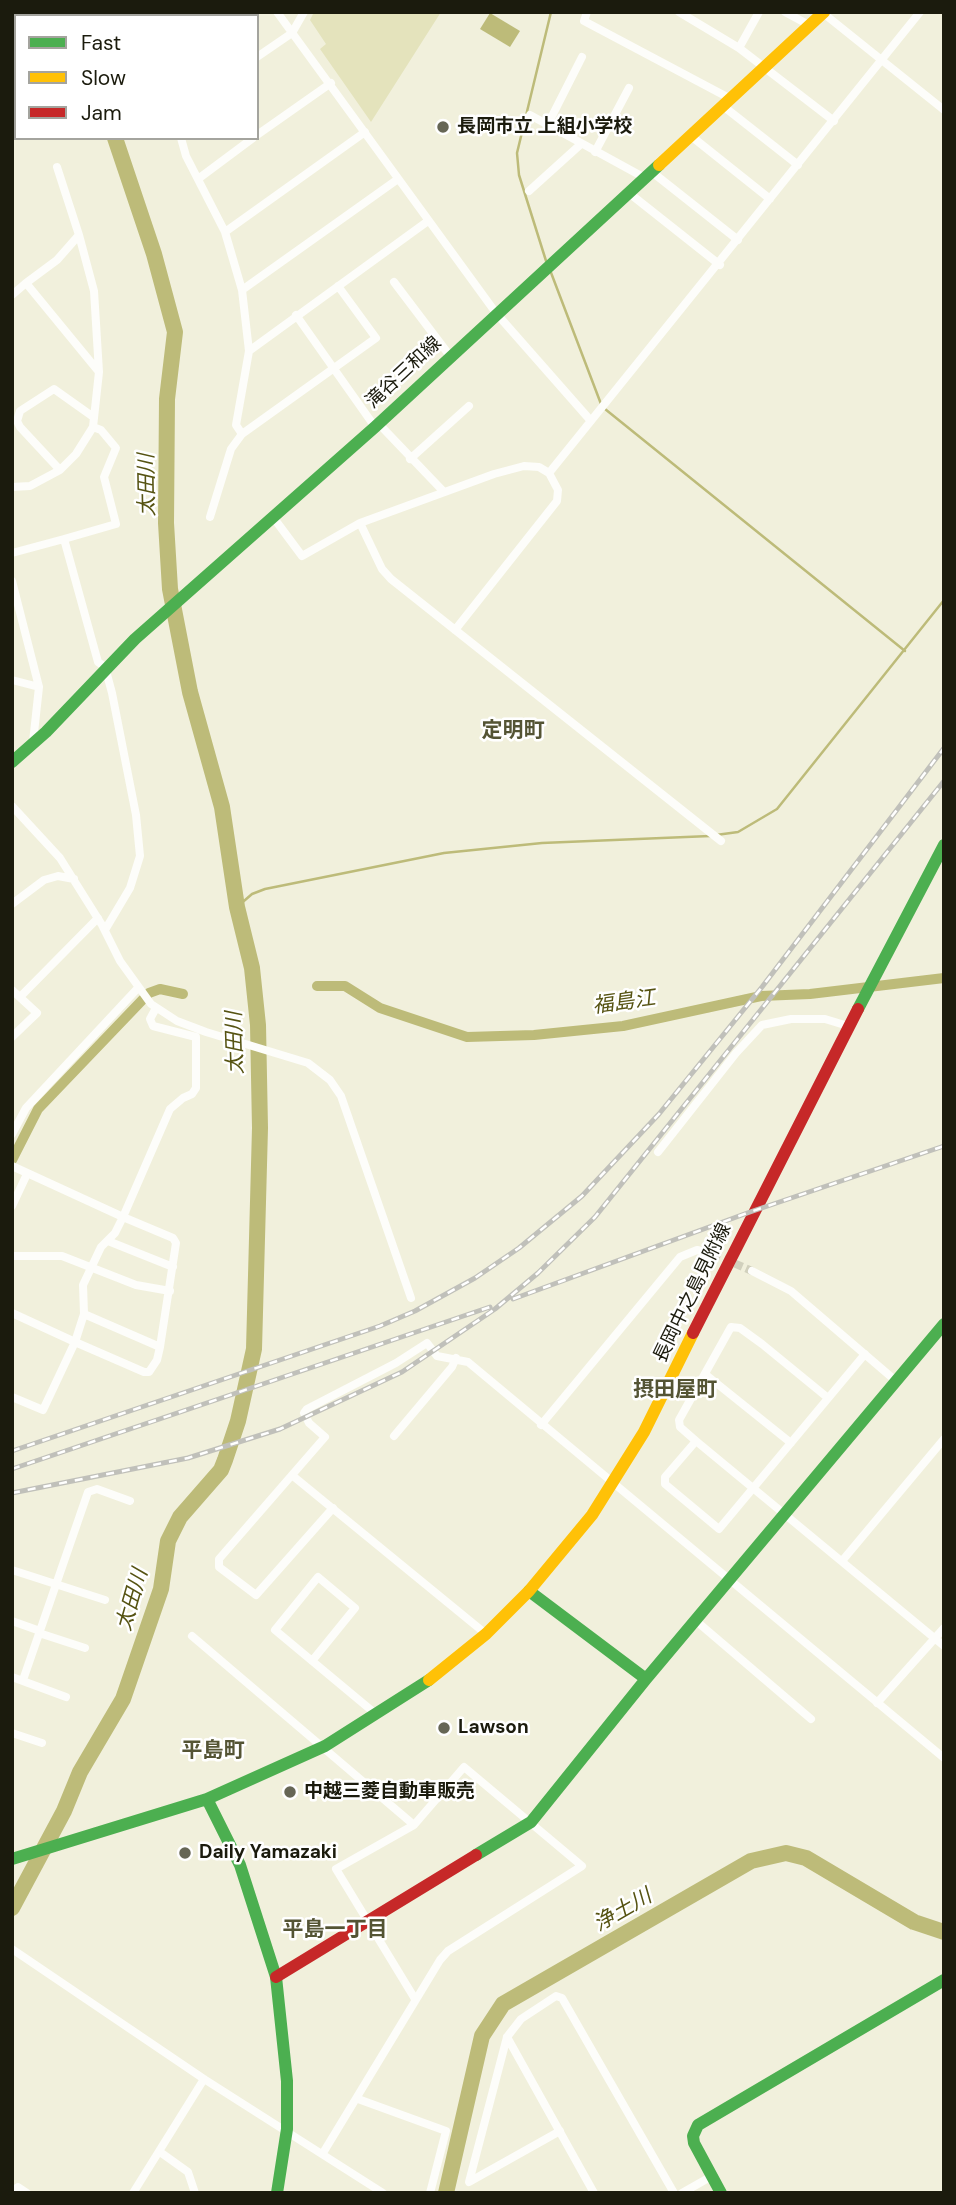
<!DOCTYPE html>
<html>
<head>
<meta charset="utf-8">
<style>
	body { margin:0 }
	#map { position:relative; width:956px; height:2205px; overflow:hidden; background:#f1f0dc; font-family:"DM Sans",sans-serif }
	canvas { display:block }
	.frame { position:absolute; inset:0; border:14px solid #1b1b0d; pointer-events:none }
	.legend { position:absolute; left:14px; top:14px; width:245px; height:126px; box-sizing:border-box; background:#fff; border:2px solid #a4a49e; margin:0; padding:9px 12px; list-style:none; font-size:21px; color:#1b1b0d }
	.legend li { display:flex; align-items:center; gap:14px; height:35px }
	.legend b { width:35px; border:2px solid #a4a49e }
</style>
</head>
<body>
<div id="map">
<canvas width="956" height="2205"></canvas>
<div class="frame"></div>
<ul class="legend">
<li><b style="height:9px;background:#4caf50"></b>Fast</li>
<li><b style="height:9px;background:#ffc107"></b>Slow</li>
<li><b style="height:9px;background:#c62828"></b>Jam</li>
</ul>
</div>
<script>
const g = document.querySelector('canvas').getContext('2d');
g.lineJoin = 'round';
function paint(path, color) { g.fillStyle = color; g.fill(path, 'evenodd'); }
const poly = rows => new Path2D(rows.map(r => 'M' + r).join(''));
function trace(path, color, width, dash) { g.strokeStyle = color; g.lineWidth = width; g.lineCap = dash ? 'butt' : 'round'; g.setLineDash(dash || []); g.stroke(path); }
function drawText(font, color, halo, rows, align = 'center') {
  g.font = font + ' "DM Sans","Noto Sans JP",sans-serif'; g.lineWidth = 5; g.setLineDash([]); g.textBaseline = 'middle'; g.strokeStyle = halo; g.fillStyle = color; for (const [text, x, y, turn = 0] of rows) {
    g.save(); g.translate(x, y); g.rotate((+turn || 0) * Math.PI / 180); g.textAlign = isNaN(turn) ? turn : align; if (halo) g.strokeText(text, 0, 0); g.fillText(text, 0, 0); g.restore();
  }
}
paint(poly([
	[314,12,441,12,371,122,320,49,326,44,310,20]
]), '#e4e3bc');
paint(poly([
	[490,13,520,31,510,47,480,29]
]), '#bdbb79');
trace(poly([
	[547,264,519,175,517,153,551,12],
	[550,270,601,404],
	[605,409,905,651],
	[716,835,738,832,777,809,944,600],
	[237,907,252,894,265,889,444,853,542,843,710,836]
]), '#bdbb79', 2.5);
trace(poly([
	[317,986,345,986,380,1008,467,1037,534,1035,623,1026,761,996,810,994,944,978],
	[12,1160,38,1109,149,993,160,989,183,994]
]), '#bdbb79', 10);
trace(poly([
	[97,12,98,16],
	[12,1908,64,1811,80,1772,123,1699,161,1589,168,1541,180,1517,221,1470,225,1460,238,1421,254,1349,260,1128,258,1025,252,968,237,907,222,807,190,692,170,589,166,523,167,399,175,332,154,254,115,138],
	[446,2193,482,2036,503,2004,751,1861,786,1853,806,1858,914,1922,944,1932]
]), '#bdbb79', 16);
trace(poly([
	[713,1254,752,1271]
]), '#d1d0bd', 8, [8, 4]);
trace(poly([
	[157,12,157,15,166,12],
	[226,12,228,16],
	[277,12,496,313,591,421],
	[587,12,584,21,731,99],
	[679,12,739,48,834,121],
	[785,12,809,25],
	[823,13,944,110],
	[22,16,26,12],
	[12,23,16,20],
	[739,48,759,12],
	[257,57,292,33,304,12],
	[12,94,16,99],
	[723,106,798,165],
	[530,115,645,178],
	[12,126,16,127],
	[547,126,582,57],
	[257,135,331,83],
	[691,136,770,199],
	[181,138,186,156,225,232,242,290,249,351,428,221],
	[595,152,629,88],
	[57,167,79,235],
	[652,172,738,240],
	[198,179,253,138],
	[529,191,581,144],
	[629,193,720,265],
	[225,232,365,132],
	[394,282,450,356],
	[26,283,57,260,79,235,94,291,99,372],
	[242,290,398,179],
	[12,295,26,283,99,372,93,427,76,454,60,470],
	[296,315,375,427],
	[249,351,236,425,242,434,376,338,338,286],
	[378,423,444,492],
	[410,459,469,406],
	[549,473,920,12],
	[12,487,30,486,60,470,20,427,17,421,20,411,54,389,92,416],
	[210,517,231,449,242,434],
	[273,517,302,556,360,523,494,474,524,466,539,467,549,473,558,490,557,501,455,630],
	[360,523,382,569,391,579,721,841],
	[64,539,116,524,104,477,116,448,101,430,93,427],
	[12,553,64,539,98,662,105,667,112,693,136,815,140,856,130,888,105,930],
	[12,581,39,687,33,742],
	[12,680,39,687],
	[12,806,60,858,102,925,120,961,151,1004,177,1021,206,1032,308,1063,330,1080,341,1096,411,1298],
	[12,904,44,880,58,876,74,879],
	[12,990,37,1013,12,1037],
	[20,997,98,918],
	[12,1134,26,1108,137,989],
	[658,1152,736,1053,762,1025,791,1019,825,1019,848,1026],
	[12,1166,123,1217,170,1109,183,1098,192,1094,196,1088,196,1037,153,1026,150,1019,156,1008],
	[12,1206,27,1174],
	[108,1241,173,1267],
	[12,1256,62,1256,136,1285,170,1291],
	[752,1271,791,1291,896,1381],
	[12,1313,75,1342,144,1372,149,1372,157,1360,160,1347,176,1243,173,1238,123,1217,115,1233,101,1247,83,1285,84,1314,75,1342,43,1410,12,1397],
	[84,1314,160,1347],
	[705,1374,791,1443],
	[828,1398,762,1344,740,1328,731,1327,679,1420,680,1427,696,1441,665,1477,665,1484,719,1529,865,1354],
	[541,1425,680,1257,697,1250,713,1254],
	[394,1436,452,1367,456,1358],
	[696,1441,944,1646],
	[293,1476,486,1634],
	[333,1508,256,1595,219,1567,219,1559,325,1437,309,1423,304,1413,307,1409,396,1363,427,1343,437,1356,468,1362,944,1758],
	[842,1561,944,1439],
	[12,1570,105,1600],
	[695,1620,811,1719],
	[12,1621,40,1631],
	[39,1633,85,1648],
	[192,1636,414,1825],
	[312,1661,355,1608,318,1577,275,1630,377,1715],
	[12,1677,66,1697],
	[23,1680,88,1492,97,1489,130,1501],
	[877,1703,944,1628],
	[12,1733,42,1743],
	[12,1949,204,2079,383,2193],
	[507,2037,594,2193],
	[358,2099,446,2131,430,2193],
	[560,2131,469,2182,507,2037,521,2019,556,1996,562,1998,674,2193],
	[160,2152,188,2172,195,2193],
	[323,2153,440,1960,448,1951,582,1866,464,1767,414,1825,336,1869,415,1999],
	[12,2191,18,2187,27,2193],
	[133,2193,204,2079],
	[682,2193,712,2176]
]), '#fdfdfa', 8);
trace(poly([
	[12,762,46,732,135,639,375,427,659,165],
	[858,1009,944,845],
	[529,1591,646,1679],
	[207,1799,240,1865,276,1977,287,2081,287,2129,277,2193],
	[476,1855,531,1822,646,1679,944,1324],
	[12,1859,207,1799,325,1746,429,1680],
	[721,2193,694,2143,693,2136,698,2125,944,1980]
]), '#4caf50', 12);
trace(poly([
	[659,165,824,12],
	[429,1680,486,1634,529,1591,592,1515,644,1432,693,1333]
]), '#ffc107', 12);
trace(poly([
	[693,1333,858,1009],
	[276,1977,476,1855]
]), '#c62828', 12);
const rail = poly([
	[513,1299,750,1212,944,1146],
	[12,1451,380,1326,415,1311,475,1278,519,1248,582,1196,659,1114,762,987,944,748],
	[12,1469,490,1307],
	[12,1493,188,1458,280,1429,402,1372,495,1309,538,1273,595,1217,944,781]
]);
trace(rail, '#c0c0ba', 5);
trace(rail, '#fff', 2.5, [8]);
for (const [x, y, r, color] of [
	[443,127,7,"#665"],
	[444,1728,7,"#665"],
	[290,1792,7,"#665"],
	[185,1853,7,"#665"]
]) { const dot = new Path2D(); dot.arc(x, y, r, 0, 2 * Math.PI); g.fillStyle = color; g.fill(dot); trace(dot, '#fff', 2.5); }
drawText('bold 19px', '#1b1b0d', '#fff', [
	["長岡市立 上組小学校",457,127],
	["Lawson",458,1728],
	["中越三菱自動車販売",304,1792],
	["Daily Yamazaki",199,1853]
], 'left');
drawText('19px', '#1b1b0d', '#fff', [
	["滝谷三和線",404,373,-43],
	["長岡中之島見附線",693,1293,-64]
]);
drawText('italic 21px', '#565312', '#fff', [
	["太田川",148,485,-91],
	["福島江",624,1003,-8],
	["太田川",236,1043,-92],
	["太田川",133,1600,-74],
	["浄土川",623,1911,-30]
]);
drawText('bold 21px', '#545434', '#fff', [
	["定明町",513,731],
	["摂田屋町",675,1390],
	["平島町",213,1751],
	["平島一丁目",335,1930]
]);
</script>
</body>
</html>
